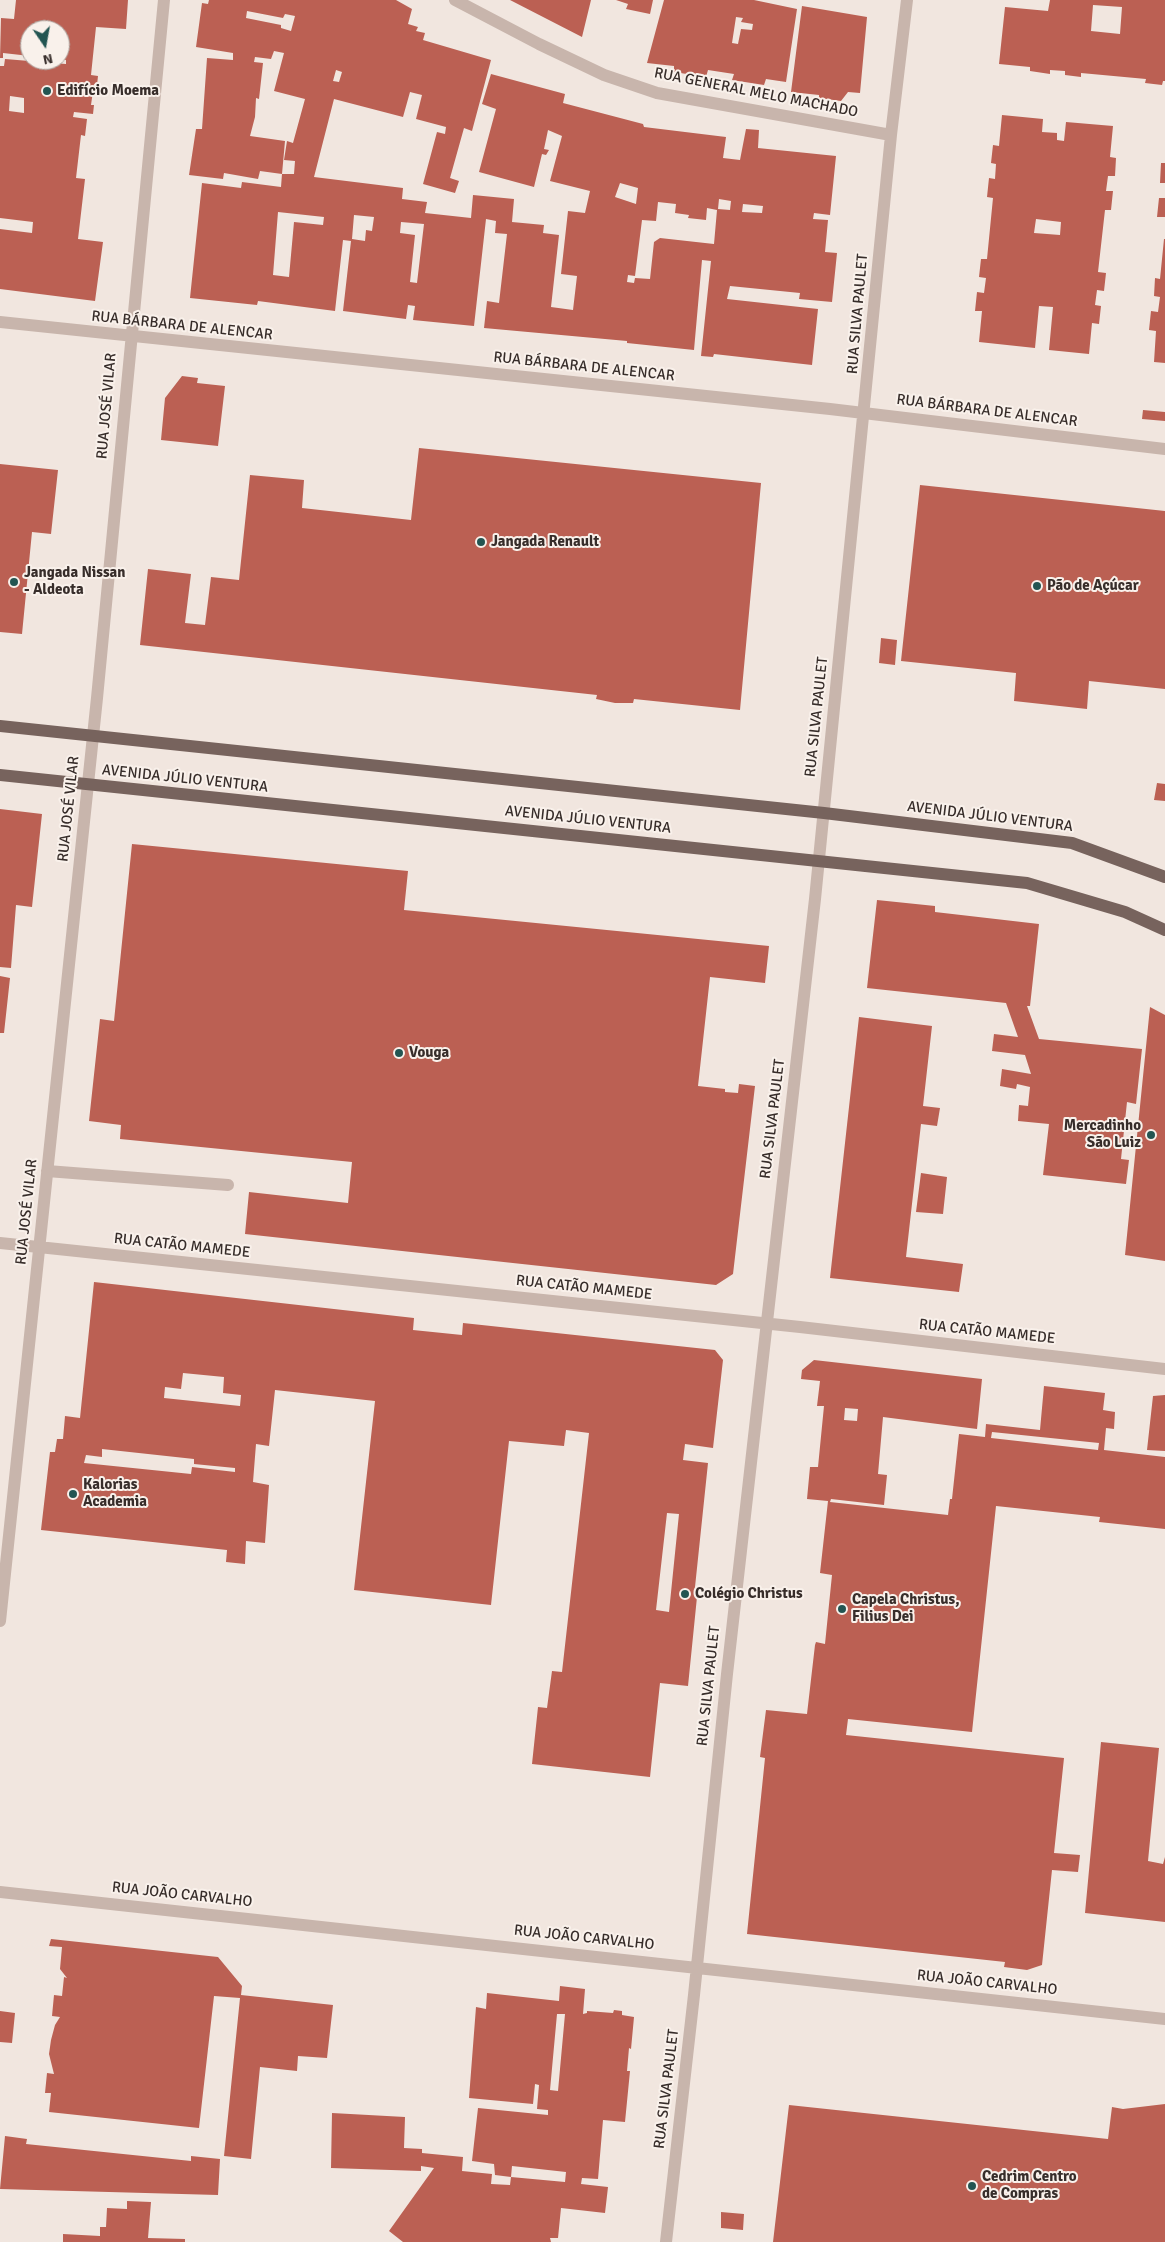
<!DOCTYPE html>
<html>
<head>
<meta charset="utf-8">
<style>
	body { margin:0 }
	#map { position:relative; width:1165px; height:2242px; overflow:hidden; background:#f1e6df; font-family:Signika,sans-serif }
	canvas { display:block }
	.north { position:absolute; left:20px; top:20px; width:50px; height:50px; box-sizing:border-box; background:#f9f1eb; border:1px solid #aba39e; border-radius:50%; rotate:168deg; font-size:14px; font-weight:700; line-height:20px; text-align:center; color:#372d2a }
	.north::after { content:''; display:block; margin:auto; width:18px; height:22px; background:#235552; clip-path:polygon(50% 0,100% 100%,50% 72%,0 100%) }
</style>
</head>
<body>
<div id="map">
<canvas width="1165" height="2242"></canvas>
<div class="north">N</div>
</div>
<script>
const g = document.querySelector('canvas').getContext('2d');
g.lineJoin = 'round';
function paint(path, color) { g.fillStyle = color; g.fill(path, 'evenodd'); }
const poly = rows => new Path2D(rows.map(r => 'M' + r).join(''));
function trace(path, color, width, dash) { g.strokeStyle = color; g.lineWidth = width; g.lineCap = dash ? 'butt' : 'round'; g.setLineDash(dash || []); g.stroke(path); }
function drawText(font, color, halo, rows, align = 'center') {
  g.font = font + ' Signika,sans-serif'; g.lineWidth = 4; g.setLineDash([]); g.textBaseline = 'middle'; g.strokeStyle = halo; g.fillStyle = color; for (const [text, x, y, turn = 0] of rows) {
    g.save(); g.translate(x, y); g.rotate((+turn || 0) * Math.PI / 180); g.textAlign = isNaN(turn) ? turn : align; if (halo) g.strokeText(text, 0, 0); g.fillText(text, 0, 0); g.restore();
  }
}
paint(poly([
	[16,0,128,0,126,29,96,27,91,75,98,76,97,85,94,84,91,105,94,105,93,114,74,112,73,117,87,119,85,136,81,135,76,178,85,179,78,239,103,242,95,301,0,289,0,229,32,233,33,222,0,218,0,66,4,66,5,59,66,64,66,60,60,59,60,30,30,30,30,56,3,53,3,58,0,58,1,18,14,19],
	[10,96,24,98,24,113,9,111],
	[209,0,396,0,412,9,408,24,418,27,416,31,425,33,423,40,491,60,472,131,464,128,450,178,459,181,455,193,423,184,437,132,445,134,446,127,416,119,422,95,410,92,403,117,334,99,314,177,403,188,402,199,427,202,425,213,471,218,473,195,514,199,512,222,544,225,543,233,559,235,551,307,573,310,577,276,561,274,568,211,585,213,590,191,550,181,562,136,548,130,544,149,549,150,546,155,542,154,534,187,479,172,496,109,482,104,491,74,565,94,563,103,643,124,644,127,726,137,723,158,740,160,746,129,759,130,758,148,836,156,830,215,814,213,813,219,828,220,825,252,837,253,832,302,799,299,800,293,730,286,727,299,818,309,812,365,714,354,713,357,701,356,711,261,702,260,694,350,627,343,627,341,484,328,487,301,499,303,507,234,495,233,496,221,486,219,474,326,413,320,415,306,408,305,406,319,343,311,351,241,343,240,335,311,258,301,257,305,190,298,202,183,241,188,242,182,281,187,282,174,294,174,295,161,284,160,287,141,293,143,305,99,274,91,284,53,274,51,271,59,255,57,254,62,263,63,259,99,256,98,255,117,250,136,285,141,282,174,260,171,258,179,224,173,223,179,189,175,196,129,202,129,207,58,233,60,233,53,196,47,202,3,208,4],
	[247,11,283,18,285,14,295,16,291,31,281,28,281,25,246,18],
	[336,70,342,72,339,82,333,81],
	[620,183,638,188,636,204,615,197],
	[719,199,731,201,730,210,718,209],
	[658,202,676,204,675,213,689,215,688,218,706,220,707,208,717,210,714,244,660,238,654,242,650,279,635,278,634,283,627,282,628,275,635,276,642,220,656,221],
	[743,204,763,206,762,213,742,212],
	[278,212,324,217,323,225,294,222,289,277,273,275],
	[354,215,374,217,372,231,366,230,365,241,352,239],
	[401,222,424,224,417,283,410,282,415,235,400,233],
	[510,0,591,0,582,37],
	[616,0,653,0,650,14,626,9,628,4],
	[664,0,754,0,797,9,786,82,766,79,764,85,732,80,734,74,708,70,706,77,674,72,674,66,647,63],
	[736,17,743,18,741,22,753,24,752,30,741,29,738,44,732,43],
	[1050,0,1165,0,1165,81,1163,81,1162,85,1145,83,1146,79,1081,73,1081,77,1065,75,1065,71,1050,70,1050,74,1030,71,1030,67,999,64,1005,7,1048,11],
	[1093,5,1122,7,1120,34,1091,31],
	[802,6,867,17,860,93,848,92,841,101,819,98,819,95,791,92],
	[1002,115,1043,119,1042,132,1057,133,1057,140,1064,141,1066,122,1113,126,1110,157,1116,158,1115,176,1108,176,1106,191,1113,191,1111,210,1105,210,1098,272,1106,273,1104,291,1097,290,1095,305,1101,306,1099,324,1092,323,1089,354,1049,350,1053,307,1039,306,1035,348,979,342,982,311,975,311,977,292,984,293,986,278,979,277,981,259,987,259,993,198,987,197,989,178,995,179,996,164,991,163,993,145,999,146],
	[1036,219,1061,222,1060,235,1034,233],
	[1161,163,1165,163,1165,183,1160,183],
	[1159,198,1165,198,1165,217,1157,217],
	[1164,239,1165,239,1165,363,1154,362,1156,331,1149,330,1151,311,1158,312,1160,297,1154,296,1155,278,1160,279],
	[182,376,198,378,197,383,225,386,218,446,161,440,165,398],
	[1143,410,1165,412,1165,421,1142,419],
	[419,448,761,483,740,710,634,699,633,703,615,703,596,699,597,695,140,645,148,569,191,574,185,623,205,625,211,577,239,580,250,475,304,480,302,508,411,520],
	[0,464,58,470,51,534,32,532,22,634,0,632],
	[920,485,1165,511,1165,689,1089,681,1087,709,1014,701,1016,673,901,661],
	[881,638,897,640,895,665,879,663],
	[1157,783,1165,784,1165,801,1154,800],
	[0,809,42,814,32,907,16,905,11,968,0,967],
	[132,844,408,871,404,910,769,946,765,983,710,977,698,1086,725,1089,725,1092,738,1093,739,1084,755,1086,733,1274,716,1285,245,1234,249,1192,348,1203,352,1162,120,1139,121,1125,89,1121,100,1019,114,1021],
	[877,900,935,906,935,912,1039,924,1030,1006,1027,1006,1039,1039,1142,1049,1136,1104,1127,1102,1121,1159,1129,1160,1126,1184,1043,1175,1049,1124,1018,1121,1019,1105,1028,1106,1030,1087,1017,1084,1016,1089,1000,1086,1002,1069,1031,1074,1025,1055,992,1051,994,1034,1018,1037,1006,1003,867,988],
	[0,976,10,978,4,1033,0,1033],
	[1150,1007,1165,1015,1165,1261,1125,1255],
	[859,1017,932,1026,923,1106,940,1108,937,1126,921,1124,906,1257,963,1264,959,1292,830,1278],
	[921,1173,947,1177,943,1214,916,1212],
	[94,1282,414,1318,413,1330,462,1335,463,1323,715,1350,723,1360,713,1448,685,1444,683,1460,708,1463,695,1587,698,1587,688,1686,660,1683,650,1777,532,1764,538,1707,547,1708,552,1671,562,1672,589,1433,566,1430,564,1446,509,1441,491,1605,354,1590,375,1401,275,1390,269,1446,256,1444,253,1482,269,1485,265,1543,246,1541,245,1564,226,1562,227,1550,41,1530,50,1452,55,1452,57,1439,63,1439,65,1416,80,1418],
	[183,1373,224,1377,223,1393,241,1395,240,1406,164,1398,165,1387,181,1389],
	[102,1449,194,1459,194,1464,235,1468,235,1472,192,1467,191,1474,84,1463,86,1455,102,1457],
	[667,1513,679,1514,669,1612,656,1610],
	[814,1360,982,1379,977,1429,883,1417,878,1474,887,1475,884,1505,831,1499,830,1502,948,1515,950,1499,952,1499,959,1434,985,1437,986,1424,1040,1430,1044,1386,1105,1393,1103,1410,1115,1412,1114,1429,1106,1428,1104,1450,1165,1457,1165,1529,1099,1522,1100,1517,996,1506,972,1732,848,1719,846,1735,1064,1758,1054,1853,1080,1855,1078,1872,1052,1870,1042,1965,1027,1970,1004,1967,1005,1962,747,1934,765,1758,760,1757,766,1710,807,1714,815,1645,816,1642,825,1644,832,1575,820,1573,828,1501,807,1499,810,1467,818,1467,824,1406,817,1406,820,1381,801,1379,802,1370],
	[845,1408,858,1409,857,1421,844,1420],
	[992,1432,1099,1443,1098,1450,991,1438],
	[1165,1395,1165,1451,1147,1450,1153,1396],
	[1101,1742,1159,1748,1148,1861,1163,1864,1165,1857,1165,1922,1085,1913],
	[51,1939,218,1957,242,1986,241,1995,333,2005,327,2058,298,2056,297,2071,260,2067,251,2159,224,2156,240,1998,214,1996,199,2128,49,2112,51,2093,45,2093,47,2073,54,2074,49,2054,51,2040,55,2025,60,2017,52,2016,54,1995,62,1996,64,1977,67,1978,60,1969,62,1947,49,1946],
	[560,1986,585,1989,583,2014,587,2013,587,2011,613,2013,614,2010,622,2011,622,2015,634,2017,631,2049,629,2048,627,2071,630,2071,625,2122,603,2120,598,2179,582,2178,581,2184,608,2187,605,2213,561,2208,558,2238,550,2238,551,2242,403,2242,389,2231,434,2168,421,2166,421,2171,331,2168,332,2113,405,2117,404,2148,422,2149,422,2153,463,2157,462,2171,492,2174,491,2184,510,2185,511,2177,565,2182,566,2172,512,2166,511,2177,495,2175,494,2164,472,2161,478,2108,548,2115,548,2110,537,2109,539,2085,535,2084,533,2104,469,2098,476,2007,486,2009,487,1993,559,2001],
	[557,2014,565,2014,558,2091,550,2090],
	[0,2011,15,2013,12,2043,0,2042],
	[1165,2104,1165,2242,773,2242,789,2105,1108,2139,1112,2107,1123,2109],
	[5,2136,27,2139,26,2144,191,2161,191,2156,220,2159,218,2195,0,2189],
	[127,2201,151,2202,148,2238,185,2239,185,2242,63,2242,63,2234,100,2236,100,2227,106,2227,107,2208,127,2209],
	[721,2212,744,2214,743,2230,721,2228]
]), '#bb6053');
trace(poly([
	[455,0,539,44,604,75,657,93,891,135],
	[0,322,830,409,1165,449],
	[47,1171,228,1185],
	[0,1243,800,1327,1165,1369],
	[0,1621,97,698,164,0],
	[0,1892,1165,2019],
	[666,2242,694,1995,727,1674,815,899,891,135,907,0]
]), '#c8b5ac', 12);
trace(poly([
	[0,726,824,813,1072,843,1165,877],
	[0,775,1027,883,1125,912,1165,930]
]), '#77635d', 12);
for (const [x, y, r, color] of [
	[47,91,5,"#235552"],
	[481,542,5,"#235552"],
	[14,582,5,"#235552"],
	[1037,586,5,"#235552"],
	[399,1053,5,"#235552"],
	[1151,1135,5,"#235552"],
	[73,1494,5,"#235552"],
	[685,1594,5,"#235552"],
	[842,1609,5,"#235552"],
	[972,2186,5,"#235552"]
]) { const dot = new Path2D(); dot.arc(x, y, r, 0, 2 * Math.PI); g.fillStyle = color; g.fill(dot); trace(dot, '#f9f1eb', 2); }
drawText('bold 15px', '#372d2a', '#f9f1eb', [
	["Edifício Moema",57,91],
	["Jangada Renault",491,542],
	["Jangada Nissan",24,573],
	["- Aldeota",24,590],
	["Pão de Açúcar",1047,586],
	["Vouga",409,1053],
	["Mercadinho",1141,1126,"right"],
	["São Luiz",1141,1143,"right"],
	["Kalorias",83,1485],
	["Academia",83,1502],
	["Colégio Christus",695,1594],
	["Capela Christus,",852,1600],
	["Filius Dei",852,1617],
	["Cedrim Centro",982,2177],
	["de Compras",982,2194]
], 'left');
drawText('15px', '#372d2a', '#f9f1eb', [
	["RUA GENERAL MELO MACHADO",756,93,11],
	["RUA SILVA PAULET",858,314,-85],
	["RUA BÁRBARA DE ALENCAR",182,326,6],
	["RUA BÁRBARA DE ALENCAR",584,367,6],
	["RUA JOSÉ VILAR",107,406,-85],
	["RUA BÁRBARA DE ALENCAR",987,411,7],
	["RUA SILVA PAULET",817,717,-84],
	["AVENIDA JÚLIO VENTURA",185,779,6],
	["RUA JOSÉ VILAR",69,809,-84],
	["AVENIDA JÚLIO VENTURA",990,817,7],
	["AVENIDA JÚLIO VENTURA",588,820,6],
	["RUA SILVA PAULET",773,1119,-83],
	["RUA JOSÉ VILAR",27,1212,-84],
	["RUA CATÃO MAMEDE",182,1246,6],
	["RUA CATÃO MAMEDE",584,1288,6],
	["RUA CATÃO MAMEDE",987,1332,6],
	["RUA SILVA PAULET",709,1686,-84],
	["RUA JOÃO CARVALHO",182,1895,6],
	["RUA JOÃO CARVALHO",584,1938,6],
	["RUA JOÃO CARVALHO",987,1983,6],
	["RUA SILVA PAULET",667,2089,-83]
]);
</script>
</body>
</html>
